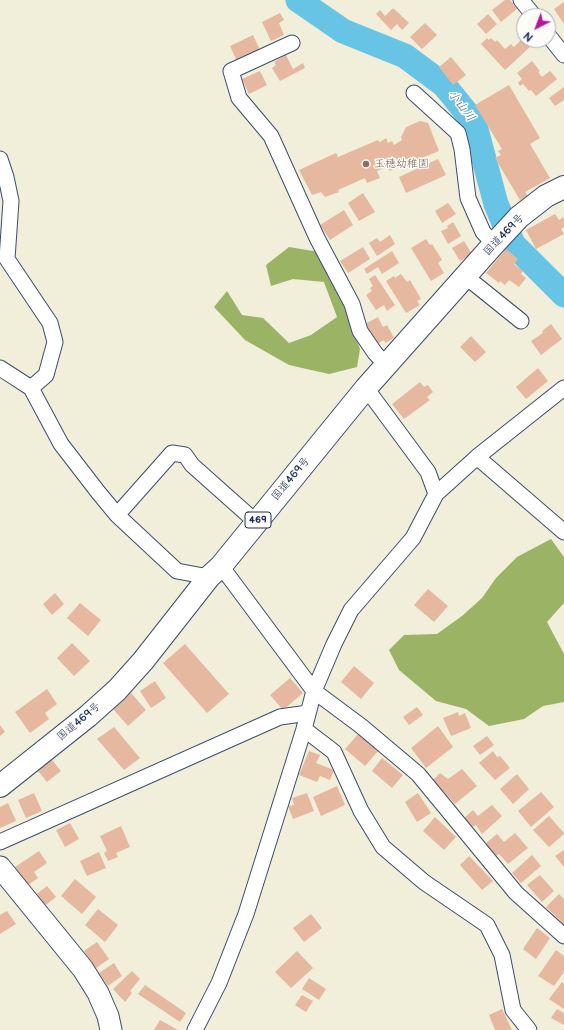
<!DOCTYPE html>
<html>
<head>
<meta charset="utf-8">
<style>
	body { margin:0 }
	#map { position:relative; width:564px; height:1030px; overflow:hidden; background:#f1eed9; font-family:"Balsamiq Sans",sans-serif }
	canvas { display:block }
	.north { position:absolute; left:516px; top:8px; width:40px; height:40px; box-sizing:border-box; background:#fdfcf7; border:1px solid #a3aaba; border-radius:50%; rotate:222deg; font-size:11px; font-weight:700; line-height:16px; text-align:center; color:#1b2f5e }
	.north::after { content:''; display:block; margin:auto; width:14px; height:18px; background:#b5179e; clip-path:polygon(50% 0,100% 100%,50% 72%,0 100%) }
</style>
</head>
<body>
<div id="map">
<canvas width="564" height="1030"></canvas>
<div class="north">N</div>
</div>
<script>
const g = document.querySelector('canvas').getContext('2d');
g.lineJoin = 'round';
function paint(path, color) { g.fillStyle = color; g.fill(path, 'evenodd'); }
const poly = rows => new Path2D(rows.map(r => 'M' + r).join(''));
function trace(path, color, width, dash) { g.strokeStyle = color; g.lineWidth = width; g.lineCap = dash ? 'butt' : 'round'; g.setLineDash(dash || []); g.stroke(path); }
function drawText(font, color, halo, rows, align = 'center') {
  g.font = font + ' "Balsamiq Sans","Klee One",sans-serif'; g.lineWidth = 3; g.setLineDash([]); g.textBaseline = 'middle'; g.strokeStyle = halo; g.fillStyle = color; for (const [text, x, y, turn = 0] of rows) {
    g.save(); g.translate(x, y); g.rotate((+turn || 0) * Math.PI / 180); g.textAlign = isNaN(turn) ? turn : align; if (halo) g.strokeText(text, 0, 0); g.fillText(text, 0, 0); g.restore();
  }
}
paint(poly([
	[289,247,319,252,346,310,360,349,357,367,329,374,289,365,245,340,214,307,227,291,242,315,263,318,289,343,311,335,337,317,324,282,293,279,271,286,266,265],
	[551,539,564,557,564,603,547,622,564,654,564,702,543,706,524,719,489,726,466,709,436,701,399,670,389,650,404,635,437,634,462,616,482,598,496,578,517,557]
]), '#9bb365');
trace(poly([
	[298,0,343,31,405,56,444,85,474,122,496,204,513,244,564,295]
]), '#67c4e5', 25);
paint(poly([
	[505,0,510,0,517,9,501,22,492,10],
	[564,2,564,24,554,9],
	[393,8,409,23,402,30,397,24,391,30,376,14,380,10,385,16],
	[280,13,284,20,279,23,284,35,271,41,262,22],
	[488,14,497,24,486,34,477,24],
	[425,23,437,35,422,49,410,37],
	[253,35,260,50,237,61,230,46],
	[524,37,524,40,531,46,505,70,481,44,487,38,489,40,491,38,495,42,497,40,505,49,511,44,514,47],
	[286,55,293,69,303,63,305,68,280,81,272,68,276,65,274,62],
	[451,57,466,75,453,85,439,67],
	[532,61,540,71,538,72,542,77,550,71,557,79,536,96,531,90,529,91,523,84,520,86,518,83,522,79,517,73],
	[260,71,267,85,249,94,242,79],
	[509,85,540,138,530,144,550,178,525,192,528,196,520,200,495,158,501,155,498,151,502,149,475,105],
	[564,87,564,100,555,106,549,98],
	[420,121,428,123,439,151,390,171,386,167,377,171,380,178,367,183,365,178,338,190,339,192,325,197,321,192,312,195,299,170,336,153,338,157,378,140,380,142,386,138,388,143,392,141,394,145,402,140,401,137,406,127],
	[438,159,446,175,406,193,399,177],
	[363,193,375,212,359,221,348,203],
	[448,203,456,214,442,223,435,211],
	[344,210,353,225,330,240,320,225],
	[555,214,559,220,563,217,564,219,564,227,561,229,564,234,536,249,526,230],
	[453,222,461,236,448,244,441,231,448,228,447,226],
	[390,235,395,244,377,256,369,243,377,238,380,242],
	[426,239,430,245,432,244,442,260,438,263,444,273,431,281,411,248],
	[464,241,472,254,460,261,452,248],
	[363,247,370,259,348,273,340,261],
	[506,249,518,259,514,264,523,271,521,274,526,278,519,287,509,280,505,285,500,281,499,283,486,273],
	[392,251,399,263,382,274,378,267,367,274,364,269],
	[401,274,407,282,410,280,421,299,417,301,420,305,406,313,386,281,394,276,395,278],
	[375,275,395,305,387,311,384,305,376,310,366,295,372,291,370,288,373,286,369,279],
	[378,317,383,327,387,325,394,338,385,343,384,340,377,344,365,324],
	[551,324,562,339,541,355,531,341,543,333,542,331],
	[471,336,486,352,475,362,460,347],
	[538,368,548,381,526,399,516,387],
	[420,382,424,387,428,385,433,392,427,397,430,400,404,419,392,404],
	[428,589,448,606,434,622,414,605],
	[55,593,64,604,52,615,43,604],
	[80,603,101,620,88,636,67,618],
	[72,643,90,661,74,676,57,658],
	[185,644,229,694,207,713,163,663],
	[354,666,374,683,361,699,341,682],
	[290,678,303,693,283,710,270,695],
	[155,681,166,698,151,708,140,691],
	[47,689,57,704,45,713,49,719,30,733,15,712],
	[131,693,146,710,128,726,113,709],
	[417,707,423,715,409,725,403,717],
	[458,712,459,716,465,713,471,728,451,736,443,718],
	[0,725,5,732,0,736],
	[438,726,453,747,426,768,411,748],
	[114,727,140,758,124,770,97,739],
	[359,733,379,750,365,766,345,749],
	[487,736,494,745,480,755,473,746],
	[309,751,320,755,316,763,334,770,330,780,320,776,317,782,299,775],
	[493,751,497,757,500,756,510,768,495,780,479,763],
	[382,758,403,775,392,788,372,771],
	[52,760,61,771,47,782,38,771],
	[462,769,477,786,455,804,433,780,440,773,448,779],
	[517,774,529,789,513,804,500,789],
	[337,786,345,805,321,816,313,797],
	[541,792,554,807,531,827,518,811],
	[34,793,42,811,26,818,18,800],
	[307,793,314,811,293,819,288,806,294,805,292,798],
	[418,793,431,813,417,822,405,802],
	[8,803,16,821,0,828,0,807],
	[492,805,502,816,482,834,476,825,472,827,463,819,473,810,478,816],
	[549,816,564,833,564,834,549,847,533,830],
	[435,817,456,837,444,850,423,831],
	[70,823,79,839,65,847,56,830],
	[121,826,130,847,116,853,118,857,108,861,104,853,107,851,100,836],
	[515,833,528,848,508,864,499,854,496,856,485,844,497,834,504,842],
	[564,850,564,867,555,856],
	[39,851,47,863,34,872,38,878,28,885,15,867],
	[99,852,106,868,87,876,80,861],
	[532,855,541,866,521,883,512,873],
	[469,856,493,881,482,890,460,865],
	[540,875,554,891,542,902,527,885],
	[75,879,96,897,82,914,61,896],
	[47,886,56,897,43,907,34,896],
	[559,894,564,899,564,924,546,907],
	[98,909,118,925,105,942,85,925],
	[7,911,16,924,0,934,0,915],
	[311,914,322,928,304,942,293,928],
	[537,928,550,938,536,959,523,949],
	[97,942,109,959,96,968,84,951],
	[556,950,564,956,564,972,554,986,538,976],
	[297,951,313,968,291,988,275,972],
	[114,963,122,976,108,986,99,973],
	[132,971,140,979,130,991,132,993,125,1002,113,989],
	[309,978,326,989,319,1000,302,989],
	[562,982,564,984,564,1009,549,999],
	[145,985,186,1013,180,1022,138,994],
	[302,995,313,1001,306,1012,295,1005],
	[502,1009,512,1030,495,1030,489,1015],
	[557,1009,564,1013,564,1025,551,1018],
	[160,1020,178,1030,154,1030]
]), '#e6b89f');
const street = poly([
	[521,0,534,16],
	[548,35,564,55],
	[292,43,231,71,239,98,271,136,317,238,352,304,360,331,375,353,386,365],
	[414,93,458,133,462,149,468,198,483,232,494,244],
	[0,159,6,177,11,201,7,259,50,323,55,342,46,375,31,388],
	[465,276,521,321],
	[0,368,31,388,61,444,98,492,117,515,177,571,209,577],
	[477,457,564,388],
	[436,494,477,457,564,532],
	[117,515,172,453,185,455,192,465,256,522],
	[221,566,314,691,361,726,418,774,516,893,564,936],
	[304,729,334,752,361,811,383,847,424,882,487,925,502,955,513,1010,529,1030],
	[0,842,280,717,308,713],
	[195,1030,219,983,246,914,304,729,314,691,334,644,351,610,413,538,436,494,428,472,366,388]
]);
const secondary = poly([
	[0,867,83,969,98,993,108,1016,111,1030]
]);
const highway = poly([
	[0,786,88,716,117,690,143,661,209,577,221,566,366,388,494,244,519,217,546,196,564,187]
]);
trace(street, '#3b4c70', 17);
trace(secondary, '#3b4c70', 23);
trace(highway, '#3b4c70', 24);
trace(street, '#fff', 15);
trace(secondary, '#fff', 21);
trace(highway, '#fff', 22);
for (const [x, y, r, color] of [
	[366,164,4,"#8d6e63"]
]) { const dot = new Path2D(); dot.arc(x, y, r, 0, 2 * Math.PI); g.fillStyle = color; g.fill(dot); trace(dot, '#fdfcf7', 1.5); }
for (const [x, y, w] of [
	[258,520,26]
]) { const box = new Path2D(); box.roundRect(x - w / 2, y - 8, w, 16, 3); g.fillStyle = '#fdfcf7'; g.fill(box); trace(box, '#1b2f5e', 1); }
drawText('bold 10px', '#1b2f5e', null, [
	["469",258,520]
]);
drawText('11px', '#785e54', '#fdfcf7', [
	["玉穂幼稚園",374,164]
], 'left');
drawText('11px', '#1b2f5e', '#fdfcf7', [
	["国道469号",504,235,-46],
	["国道469号",291,479,-50],
	["国道469号",79,722,-40]
]);
drawText('italic 12px', '#325c86', '#fdfcf7', [
	["小山川",461,106,53]
]);
</script>
</body>
</html>
